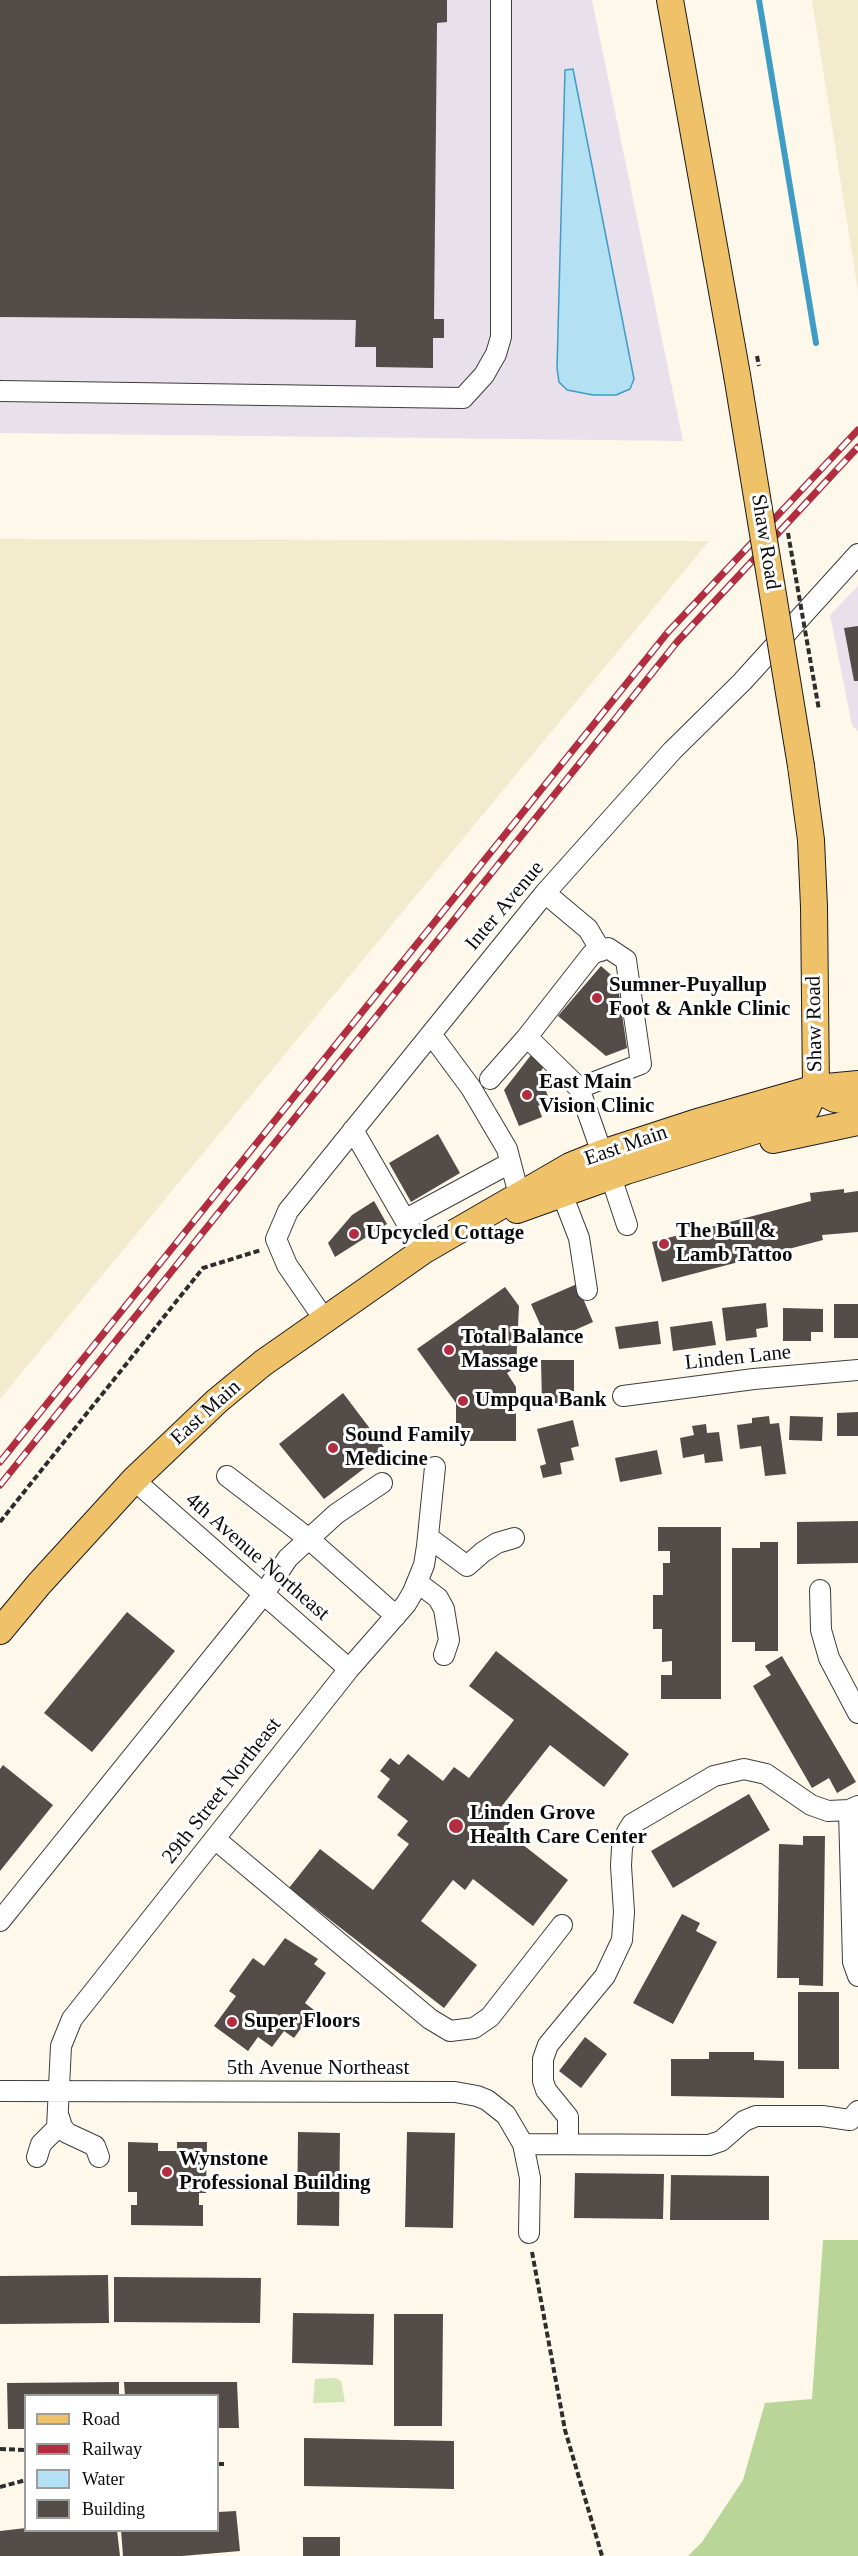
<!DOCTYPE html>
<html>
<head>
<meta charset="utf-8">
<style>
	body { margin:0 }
	#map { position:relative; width:858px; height:2556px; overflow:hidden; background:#fef8eb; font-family:"Times New Roman",serif }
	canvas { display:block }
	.legend { position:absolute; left:24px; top:2394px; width:195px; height:138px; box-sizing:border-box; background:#fff; border:2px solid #9d9d9d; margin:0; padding:8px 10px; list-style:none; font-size:18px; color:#0b0b0b }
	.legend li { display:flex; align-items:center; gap:12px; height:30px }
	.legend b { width:30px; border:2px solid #9d9d9d }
</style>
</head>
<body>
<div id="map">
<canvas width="858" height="2556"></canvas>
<ul class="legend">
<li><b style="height:8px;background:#efc269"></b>Road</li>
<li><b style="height:8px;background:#b22d40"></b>Railway</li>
<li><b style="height:16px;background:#b3e0f2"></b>Water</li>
<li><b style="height:16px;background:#534c49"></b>Building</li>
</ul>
</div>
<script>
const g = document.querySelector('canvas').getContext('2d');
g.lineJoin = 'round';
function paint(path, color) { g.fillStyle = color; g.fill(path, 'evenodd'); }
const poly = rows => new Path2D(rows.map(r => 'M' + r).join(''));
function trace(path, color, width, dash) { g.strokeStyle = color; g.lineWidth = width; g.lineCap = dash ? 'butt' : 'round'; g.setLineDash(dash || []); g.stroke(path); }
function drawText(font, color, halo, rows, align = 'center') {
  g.font = font + ' "Times New Roman",serif'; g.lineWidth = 6; g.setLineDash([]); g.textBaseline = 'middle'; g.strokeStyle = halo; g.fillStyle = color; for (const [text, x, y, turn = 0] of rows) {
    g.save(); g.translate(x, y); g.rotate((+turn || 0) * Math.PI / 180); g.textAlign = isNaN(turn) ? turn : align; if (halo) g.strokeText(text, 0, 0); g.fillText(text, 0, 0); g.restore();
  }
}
paint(poly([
	[0,0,592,0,683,441,0,433],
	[858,586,858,732,852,725,830,615]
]), '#e8e0ea');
paint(poly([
	[812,0,858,0,858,291],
	[0,539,709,541,0,1399]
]), '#f2ebcd');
paint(poly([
	[336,2378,341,2381,345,2402,313,2403,315,2379]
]), '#d4e5b7');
paint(poly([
	[823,2240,858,2240,858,2556,688,2556,702,2542,743,2480,765,2403,812,2399]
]), '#b9d598');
const water = poly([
	[573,69,634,379,630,389,616,395,593,395,567,390,559,382,557,368,565,70,573,69]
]);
paint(water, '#b3e0f2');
trace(water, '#3f9cc4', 1.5);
trace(poly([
	[759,0,816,343]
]), '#3f9cc4', 6);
paint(poly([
	[0,0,447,0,447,22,437,23,434,319,444,319,444,338,433,338,433,368,376,367,376,347,355,347,356,320,0,317],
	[858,626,858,681,854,681,844,628],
	[601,966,617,980,627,1048,606,1056,558,1016],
	[531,1055,545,1065,539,1074,550,1101,538,1106,542,1117,519,1126,504,1090],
	[438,1134,460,1173,411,1202,389,1163],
	[844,1189,844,1193,858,1191,858,1232,822,1235,823,1240,662,1282,652,1242,811,1201,810,1193],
	[374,1201,387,1224,335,1257,328,1243,352,1215],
	[577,1284,593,1322,548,1342,531,1304],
	[505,1287,519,1306,516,1367,507,1373,516,1387,516,1441,456,1441,456,1403,417,1349],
	[766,1303,768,1327,756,1329,757,1337,726,1341,722,1308],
	[834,1304,858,1304,858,1338,834,1338],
	[783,1308,823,1309,823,1332,811,1332,811,1341,783,1341],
	[658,1321,661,1344,619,1349,615,1327],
	[712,1321,716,1345,673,1351,670,1327],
	[541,1360,574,1360,574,1391,566,1391,566,1403,542,1404],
	[343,1393,387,1451,324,1499,279,1444],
	[858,1412,858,1436,837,1436,837,1413],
	[769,1416,770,1424,779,1423,786,1474,765,1476,761,1446,740,1449,737,1425,752,1423,752,1418],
	[790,1416,823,1417,822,1441,789,1440],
	[573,1420,579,1446,571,1448,574,1460,560,1463,562,1474,543,1478,540,1466,546,1464,537,1429],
	[706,1424,707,1433,719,1432,723,1461,705,1463,704,1454,683,1458,680,1438,694,1435,692,1426],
	[657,1450,662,1474,620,1482,615,1458],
	[858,1521,858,1563,797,1564,797,1522],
	[658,1527,721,1527,721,1699,661,1699,661,1675,672,1675,672,1661,662,1662,662,1629,653,1629,653,1595,663,1595,663,1563,670,1563,670,1551,658,1551],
	[760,1542,778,1542,778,1651,755,1651,755,1642,732,1642,732,1548,760,1548],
	[127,1612,175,1651,92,1752,44,1713],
	[496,1651,629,1754,604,1787,550,1745,498,1811,511,1821,504,1830,568,1880,533,1926,473,1879,465,1890,453,1880,421,1921,477,1965,444,2008,289,1888,320,1849,373,1890,409,1844,397,1835,408,1821,377,1797,390,1779,380,1771,390,1758,399,1765,408,1754,443,1781,454,1767,469,1778,514,1720,469,1686],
	[782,1656,856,1782,837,1793,829,1778,812,1788,753,1686,771,1675,765,1666],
	[3,1765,53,1805,0,1871,0,1769],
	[749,1794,770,1830,673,1888,651,1851],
	[803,1836,825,1836,823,1986,799,1985,799,1978,777,1978,779,1844,803,1845],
	[682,1914,700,1923,696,1931,717,1942,673,2024,633,2003],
	[285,1938,318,1959,314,1964,326,1973,305,2003,314,2010,294,2038,284,2031,272,2047,258,2037,248,2051,214,2026,236,1996,229,1991,253,1958,264,1966],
	[798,1992,839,1992,839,2069,798,2069],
	[585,2037,607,2054,581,2088,559,2071],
	[709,2052,754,2052,754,2060,784,2061,784,2098,671,2096,671,2059,709,2059],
	[298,2132,340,2133,339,2226,297,2225],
	[407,2132,455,2133,453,2228,405,2227],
	[128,2142,158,2143,158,2151,177,2151,177,2142,207,2142,206,2193,199,2193,199,2205,203,2205,203,2226,131,2225,131,2205,137,2205,137,2192,128,2192],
	[575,2173,664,2174,663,2219,574,2218],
	[671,2175,769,2176,769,2220,670,2220],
	[108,2275,109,2323,0,2324,0,2276],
	[114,2277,261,2278,260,2323,114,2322],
	[293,2313,374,2314,373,2365,292,2363],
	[394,2314,443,2314,442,2426,394,2426],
	[119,2382,119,2396,26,2396,26,2429,8,2429,7,2383],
	[124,2382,237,2382,239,2428,218,2428,218,2396,125,2396],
	[304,2438,454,2441,454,2489,304,2486],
	[236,2511,240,2551,182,2556,123,2556,121,2530,218,2530,218,2512],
	[26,2528,26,2530,117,2530,120,2556,0,2556,0,2531],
	[303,2537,340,2537,340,2556,303,2556]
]), '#534c49');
const minor = poly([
	[0,391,463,398,484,375,496,354,501,337,501,0],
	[545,893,588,929,601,951],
	[431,1034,471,1088,507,1149,519,1195],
	[490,1079,527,1037],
	[579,1088,641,1064,626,960,608,948,592,954,527,1037,579,1088,602,1153],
	[353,1130,423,1251],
	[611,1177,627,1225],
	[562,1194,579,1238,587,1290],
	[406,1219,510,1163],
	[324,1319,287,1265,276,1239,288,1211,545,893,672,751,742,682,858,554],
	[623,1396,754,1379,858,1370],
	[227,1476,309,1539,396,1616],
	[134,1480,349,1669],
	[428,1537,467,1566,483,1552,497,1543,514,1538],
	[418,1583,438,1598,444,1609,449,1640,444,1655],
	[820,1590,821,1630,829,1658,858,1713],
	[849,1810,853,1962,858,1976],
	[215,1839,430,2019,450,2031,474,2028,490,2017,562,1925],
	[0,1921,263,1595,288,1558,336,1514,382,1483],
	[0,2091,455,2092,477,2096,487,2100,506,2115,523,2144,530,2178,529,2233],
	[59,2117,62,2127,67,2133,95,2146,99,2157],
	[523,2144,709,2145,721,2141,744,2121,756,2116,822,2116,850,2120,858,2111],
	[568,2144,568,2117,546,2090,543,2081,543,2059,548,2045,605,1976,622,1940,624,1912,621,1866,622,1847,627,1832,632,1824,714,1776,744,1769,766,1774,811,1805,828,1811,849,1810,858,1806],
	[37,2157,41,2144,57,2128,61,2046,72,2019,349,1669,406,1604,413,1592,424,1565,427,1546,435,1467]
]);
const major = poly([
	[670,0,737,375],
	[821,1092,835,1099,858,1103],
	[773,1140,858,1122],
	[517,1210,626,1171,796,1118,807,1108,816,1088,814,907,811,840,801,766],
	[0,1631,39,1584,134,1480,217,1401,263,1363,423,1251,570,1166,602,1153,694,1123,816,1088,858,1084]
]);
trace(minor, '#3e3e3e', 22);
trace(major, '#1c1c1c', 28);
trace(poly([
	[0,1522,203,1268,261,1250],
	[532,2252,565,2430,602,2556],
	[0,2449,26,2450],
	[218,2464,226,2464],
	[0,2487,26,2480]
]), '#2d2d2d', 4, [6, 3]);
trace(minor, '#fff', 20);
trace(major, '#efc269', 26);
const rail = poly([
	[0,1462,668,632,858,430],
	[0,1485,677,642,858,447]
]);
trace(rail, '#b22d40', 7);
trace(rail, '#fff', 4.5, [14]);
const majorBridge = poly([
	[737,375,801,766]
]);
trace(majorBridge, '#1c1c1c', 28, []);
trace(poly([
	[757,356,759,366],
	[788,533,819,710]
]), '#2d2d2d', 4, [6, 3]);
trace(majorBridge, '#efc269', 26);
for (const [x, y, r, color] of [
	[597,998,6,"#b22d40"],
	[527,1095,6,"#b22d40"],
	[354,1234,6,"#b22d40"],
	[664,1244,6,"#b22d40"],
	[449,1350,6,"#b22d40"],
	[463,1401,6,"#b22d40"],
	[333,1448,6,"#b22d40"],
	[456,1826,8,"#b22d40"],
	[232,2022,6,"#b22d40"],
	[167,2172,6,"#b22d40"]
]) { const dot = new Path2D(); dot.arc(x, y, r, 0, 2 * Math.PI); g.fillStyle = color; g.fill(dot); trace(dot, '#fff', 2); }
drawText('21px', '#0b0b0b', '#fff', [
	["Shaw Road",765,542,81],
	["Inter Avenue",505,906,-50],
	["Shaw Road",815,1024,-91],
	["East Main",626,1146,-19],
	["Linden Lane",738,1358,-6],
	["East Main",206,1413,-42],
	["4th Avenue Northeast",257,1557,41],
	["29th Street Northeast",222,1791,-52],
	["5th Avenue Northeast",318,2068]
]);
drawText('bold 21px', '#0b0b0b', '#fff', [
	["Sumner-Puyallup",609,986],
	["Foot & Ankle Clinic",609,1010],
	["East Main",539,1083],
	["Vision Clinic",539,1107],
	["The Bull &",676,1232],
	["Lamb Tattoo",676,1256],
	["Upcycled Cottage",366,1234],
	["Total Balance",461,1338],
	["Massage",461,1362],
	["Umpqua Bank",475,1401],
	["Sound Family",345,1436],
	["Medicine",345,1460],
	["Linden Grove",470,1814],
	["Health Care Center",470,1838],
	["Super Floors",244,2022],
	["Wynstone",179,2160],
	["Professional Building",179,2184]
], 'left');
</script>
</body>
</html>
